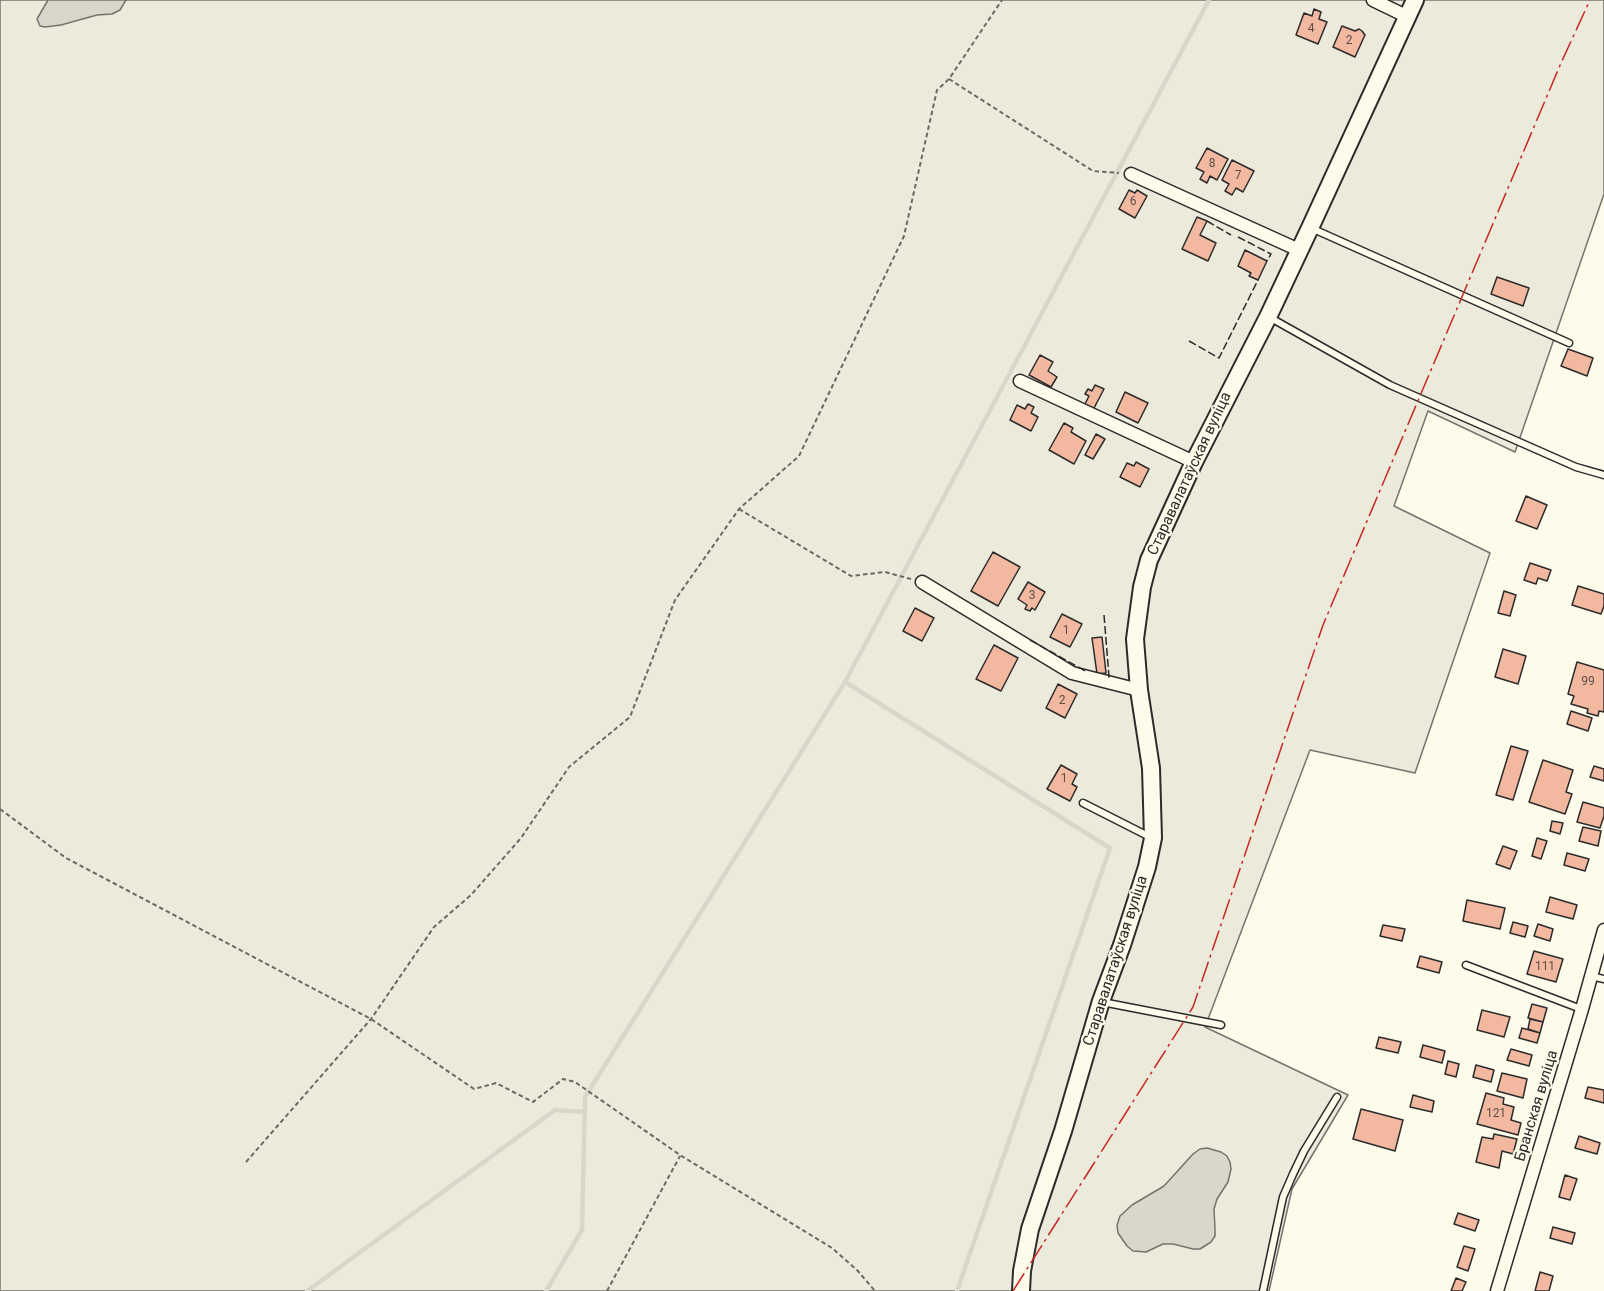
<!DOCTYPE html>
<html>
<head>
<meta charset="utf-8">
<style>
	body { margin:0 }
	canvas { display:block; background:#fdfbea }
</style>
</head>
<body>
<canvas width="1604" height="1291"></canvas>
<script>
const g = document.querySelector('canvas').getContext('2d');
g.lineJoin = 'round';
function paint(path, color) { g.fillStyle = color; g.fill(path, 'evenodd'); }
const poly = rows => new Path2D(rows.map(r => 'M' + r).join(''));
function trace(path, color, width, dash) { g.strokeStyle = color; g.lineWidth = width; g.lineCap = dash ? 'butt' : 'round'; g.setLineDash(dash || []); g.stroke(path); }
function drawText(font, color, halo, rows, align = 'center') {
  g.font = font + ' Roboto,sans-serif'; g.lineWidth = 4.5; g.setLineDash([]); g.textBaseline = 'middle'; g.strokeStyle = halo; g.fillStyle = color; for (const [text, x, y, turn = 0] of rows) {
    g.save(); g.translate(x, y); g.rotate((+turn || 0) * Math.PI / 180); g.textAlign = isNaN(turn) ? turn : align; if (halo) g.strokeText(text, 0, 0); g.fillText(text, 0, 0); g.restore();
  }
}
const green = poly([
	[0,0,1604,0,1604,194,1515,452,1428,411,1394,506,1490,553,1415,773,1310,750,1205,1027,1348,1095,1292,1189,1269,1291,0,1291,0,0]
]);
paint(green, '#ecebdb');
trace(green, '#74746e', 1.5);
const water = poly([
	[48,0,126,0,120,10,112,14,97,15,61,25,45,27,40,26,37,19,48,0],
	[1207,1148,1221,1152,1227,1156,1230,1162,1231,1169,1228,1182,1217,1199,1214,1209,1215,1229,1215,1236,1211,1242,1200,1249,1193,1249,1173,1244,1163,1244,1146,1252,1133,1251,1127,1246,1118,1233,1117,1225,1120,1216,1132,1205,1164,1186,1193,1154,1200,1149,1207,1148]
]);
paint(water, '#d8d7c9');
trace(water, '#74746e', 1.5);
trace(poly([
	[845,682,1110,848,957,1291],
	[307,1291,555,1110,585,1112],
	[546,1291,582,1230,585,1097,845,682,1209,0]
]), '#d8d7c9', 4.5);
const building = poly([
	[1314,9,1321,12,1319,19,1327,22,1318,44,1296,35,1304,13,1312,16,1314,9],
	[1342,26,1355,31,1359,29,1362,31,1365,35,1355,57,1333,47,1342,26],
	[1207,148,1228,159,1217,180,1210,176,1207,183,1200,179,1204,172,1196,168,1207,148],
	[1232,160,1254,171,1243,192,1236,188,1232,195,1225,191,1229,184,1222,180,1232,160],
	[1129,190,1135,193,1137,190,1147,196,1135,218,1119,209,1129,190],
	[1197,217,1207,221,1200,235,1216,243,1208,261,1182,249,1197,217],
	[1245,250,1267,261,1258,280,1249,276,1251,273,1238,266,1245,250],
	[1497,277,1529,288,1523,306,1491,294,1497,277],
	[1568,349,1593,358,1587,376,1561,366,1568,349],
	[1040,355,1053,362,1048,371,1057,377,1051,387,1029,375,1040,355],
	[1095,385,1104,389,1093,410,1084,406,1089,396,1085,394,1088,389,1092,391,1095,385],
	[1125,392,1148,403,1138,423,1116,412,1125,392],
	[1028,404,1034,407,1031,413,1038,417,1031,431,1010,420,1017,405,1025,409,1028,404],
	[1064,423,1073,428,1071,432,1086,441,1074,464,1049,450,1064,423],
	[1096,434,1105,439,1093,459,1085,455,1096,434],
	[1136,462,1149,469,1140,487,1120,477,1127,463,1134,466,1136,462],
	[1526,496,1547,505,1537,529,1516,521,1526,496],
	[993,552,1020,567,998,606,971,591,993,552],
	[1530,563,1551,570,1547,581,1538,578,1536,584,1524,580,1530,563],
	[1028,582,1045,592,1035,610,1032,608,1030,611,1025,609,1027,605,1018,599,1028,582],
	[1578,586,1604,594,1604,606,1601,614,1572,605,1578,586],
	[1504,591,1516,595,1510,616,1498,613,1504,591],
	[915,608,934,618,922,641,903,631,915,608],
	[1062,614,1082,624,1070,647,1050,637,1062,614],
	[1102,637,1106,673,1097,674,1092,638,1102,637],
	[994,645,1018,658,1001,691,976,679,994,645],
	[1503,649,1526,656,1518,684,1495,677,1503,649],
	[1577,662,1604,670,1604,712,1599,711,1598,716,1587,713,1588,709,1571,704,1574,696,1568,694,1577,662],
	[1058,684,1077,694,1065,718,1046,708,1058,684],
	[1571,711,1592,718,1588,731,1567,724,1571,711],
	[1511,746,1528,751,1513,800,1496,795,1511,746],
	[1543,760,1573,770,1566,792,1572,794,1565,814,1529,802,1543,760],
	[1061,765,1077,774,1072,784,1077,787,1070,801,1047,789,1061,765],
	[1594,766,1604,769,1604,781,1590,777,1594,766],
	[1583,802,1604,808,1604,816,1600,828,1577,822,1583,802],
	[1552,821,1563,823,1560,834,1550,831,1552,821],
	[1583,827,1601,831,1598,846,1579,841,1583,827],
	[1537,838,1547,841,1541,859,1532,856,1537,838],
	[1503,846,1517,851,1510,869,1496,864,1503,846],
	[1567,853,1589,859,1585,871,1564,865,1567,853],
	[1550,897,1577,905,1573,919,1546,912,1550,897],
	[1467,900,1505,908,1500,929,1463,921,1467,900],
	[1513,922,1528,926,1525,937,1510,933,1513,922],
	[1538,924,1553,929,1550,941,1534,936,1538,924],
	[1383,925,1405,929,1402,941,1380,936,1383,925],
	[1534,951,1563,959,1556,982,1527,974,1534,951],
	[1420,956,1442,962,1439,973,1417,967,1420,956],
	[1532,1004,1547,1008,1543,1022,1528,1018,1532,1004],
	[1482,1010,1510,1017,1504,1037,1477,1030,1482,1010],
	[1530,1019,1543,1022,1540,1033,1528,1029,1530,1019],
	[1522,1028,1540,1033,1537,1043,1519,1038,1522,1028],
	[1379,1037,1401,1042,1398,1053,1376,1048,1379,1037],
	[1423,1045,1445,1051,1442,1063,1420,1057,1423,1045],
	[1511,1049,1532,1055,1529,1066,1507,1060,1511,1049],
	[1448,1061,1459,1064,1456,1077,1445,1074,1448,1061],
	[1476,1065,1494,1070,1491,1082,1473,1077,1476,1065],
	[1502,1073,1527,1079,1523,1098,1497,1091,1502,1073],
	[1588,1087,1604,1090,1604,1103,1585,1098,1588,1087],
	[1486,1093,1504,1098,1503,1104,1514,1107,1511,1120,1521,1123,1518,1135,1477,1124,1486,1093],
	[1413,1095,1434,1101,1432,1112,1410,1107,1413,1095],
	[1361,1109,1403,1120,1395,1151,1353,1139,1361,1109],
	[1494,1134,1517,1139,1513,1154,1502,1151,1499,1168,1476,1162,1482,1137,1493,1139,1494,1134],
	[1579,1136,1600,1143,1597,1154,1575,1148,1579,1136],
	[1565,1175,1577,1179,1570,1200,1559,1197,1565,1175],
	[1458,1213,1479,1220,1475,1231,1454,1224,1458,1213],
	[1553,1227,1575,1233,1572,1244,1550,1238,1553,1227],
	[1464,1246,1475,1249,1468,1271,1457,1267,1464,1246],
	[1540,1272,1553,1276,1549,1291,1535,1291,1540,1272],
	[1456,1278,1466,1282,1462,1291,1451,1291,1456,1278]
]);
paint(building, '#f2b8a0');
trace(building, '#2b2b2b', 1.5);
const service = poly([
	[1311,228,1569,343],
	[1269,317,1390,385,1576,467,1604,475],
	[1083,803,1150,837],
	[1466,965,1581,1009],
	[1591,976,1604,979],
	[1102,1002,1221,1025],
	[1263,1291,1283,1197,1293,1174,1304,1151,1337,1097]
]);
const minor = poly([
	[1373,0,1406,16],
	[1131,174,1299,250],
	[1020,381,1194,462],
	[922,582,1072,673,1139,690],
	[1497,1291,1582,1009,1604,930]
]);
const tertiary = poly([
	[1021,1291,1022,1271,1030,1229,1063,1131,1101,1001,1122,945,1147,867,1153,838,1151,768,1139,690,1135,639,1142,587,1149,560,1194,462,1268,317,1310,228,1415,0]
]);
trace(service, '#2b2b2b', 9);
trace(minor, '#2b2b2b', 15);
trace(tertiary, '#2b2b2b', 20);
trace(poly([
	[949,79,1093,171,1119,173],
	[739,509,851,576,885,572,911,579],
	[0,809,66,858,371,1019,474,1089,496,1083,533,1102,563,1079,575,1082,680,1155,832,1248,857,1270,875,1291],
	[246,1162,371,1019,434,927,471,895,521,838,569,767,630,717,675,600,739,509,799,456,904,236,937,90,949,79,1002,0],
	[607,1291,680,1156]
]), '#6a6964', 2, [4.5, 3]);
trace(service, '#fdfbea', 6);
trace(minor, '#fdfbea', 12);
trace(tertiary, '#fdfbea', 16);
trace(poly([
	[1207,221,1231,235],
	[1238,237,1271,254,1267,261],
	[1189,341,1219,358,1258,280],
	[1104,615,1109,677,1106,679],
	[1030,640,1087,672]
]), '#2b2b2b', 1.5, [8, 3]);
trace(poly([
	[1013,1291,1193,1007,1323,625,1561,63,1590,0]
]), '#c62828', 1.5, [21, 4.5, 3, 4.5]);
drawText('12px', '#5d4e48', null, [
	["4",1311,29],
	["2",1349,41],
	["8",1212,164],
	["7",1238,176],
	["6",1133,202],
	["3",1032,596],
	["1",1066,631],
	["99",1588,682],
	["2",1062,701],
	["1",1064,779],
	["111",1545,967],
	["121",1496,1114]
]);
drawText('15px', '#2b2b2b', '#fdfbea', [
	["Старавалатаўская вуліца",1190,474,-65],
	["Старавалатаўская вуліца",1116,961,-72],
	["Бранская вуліца",1537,1106,-73]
]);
</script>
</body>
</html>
